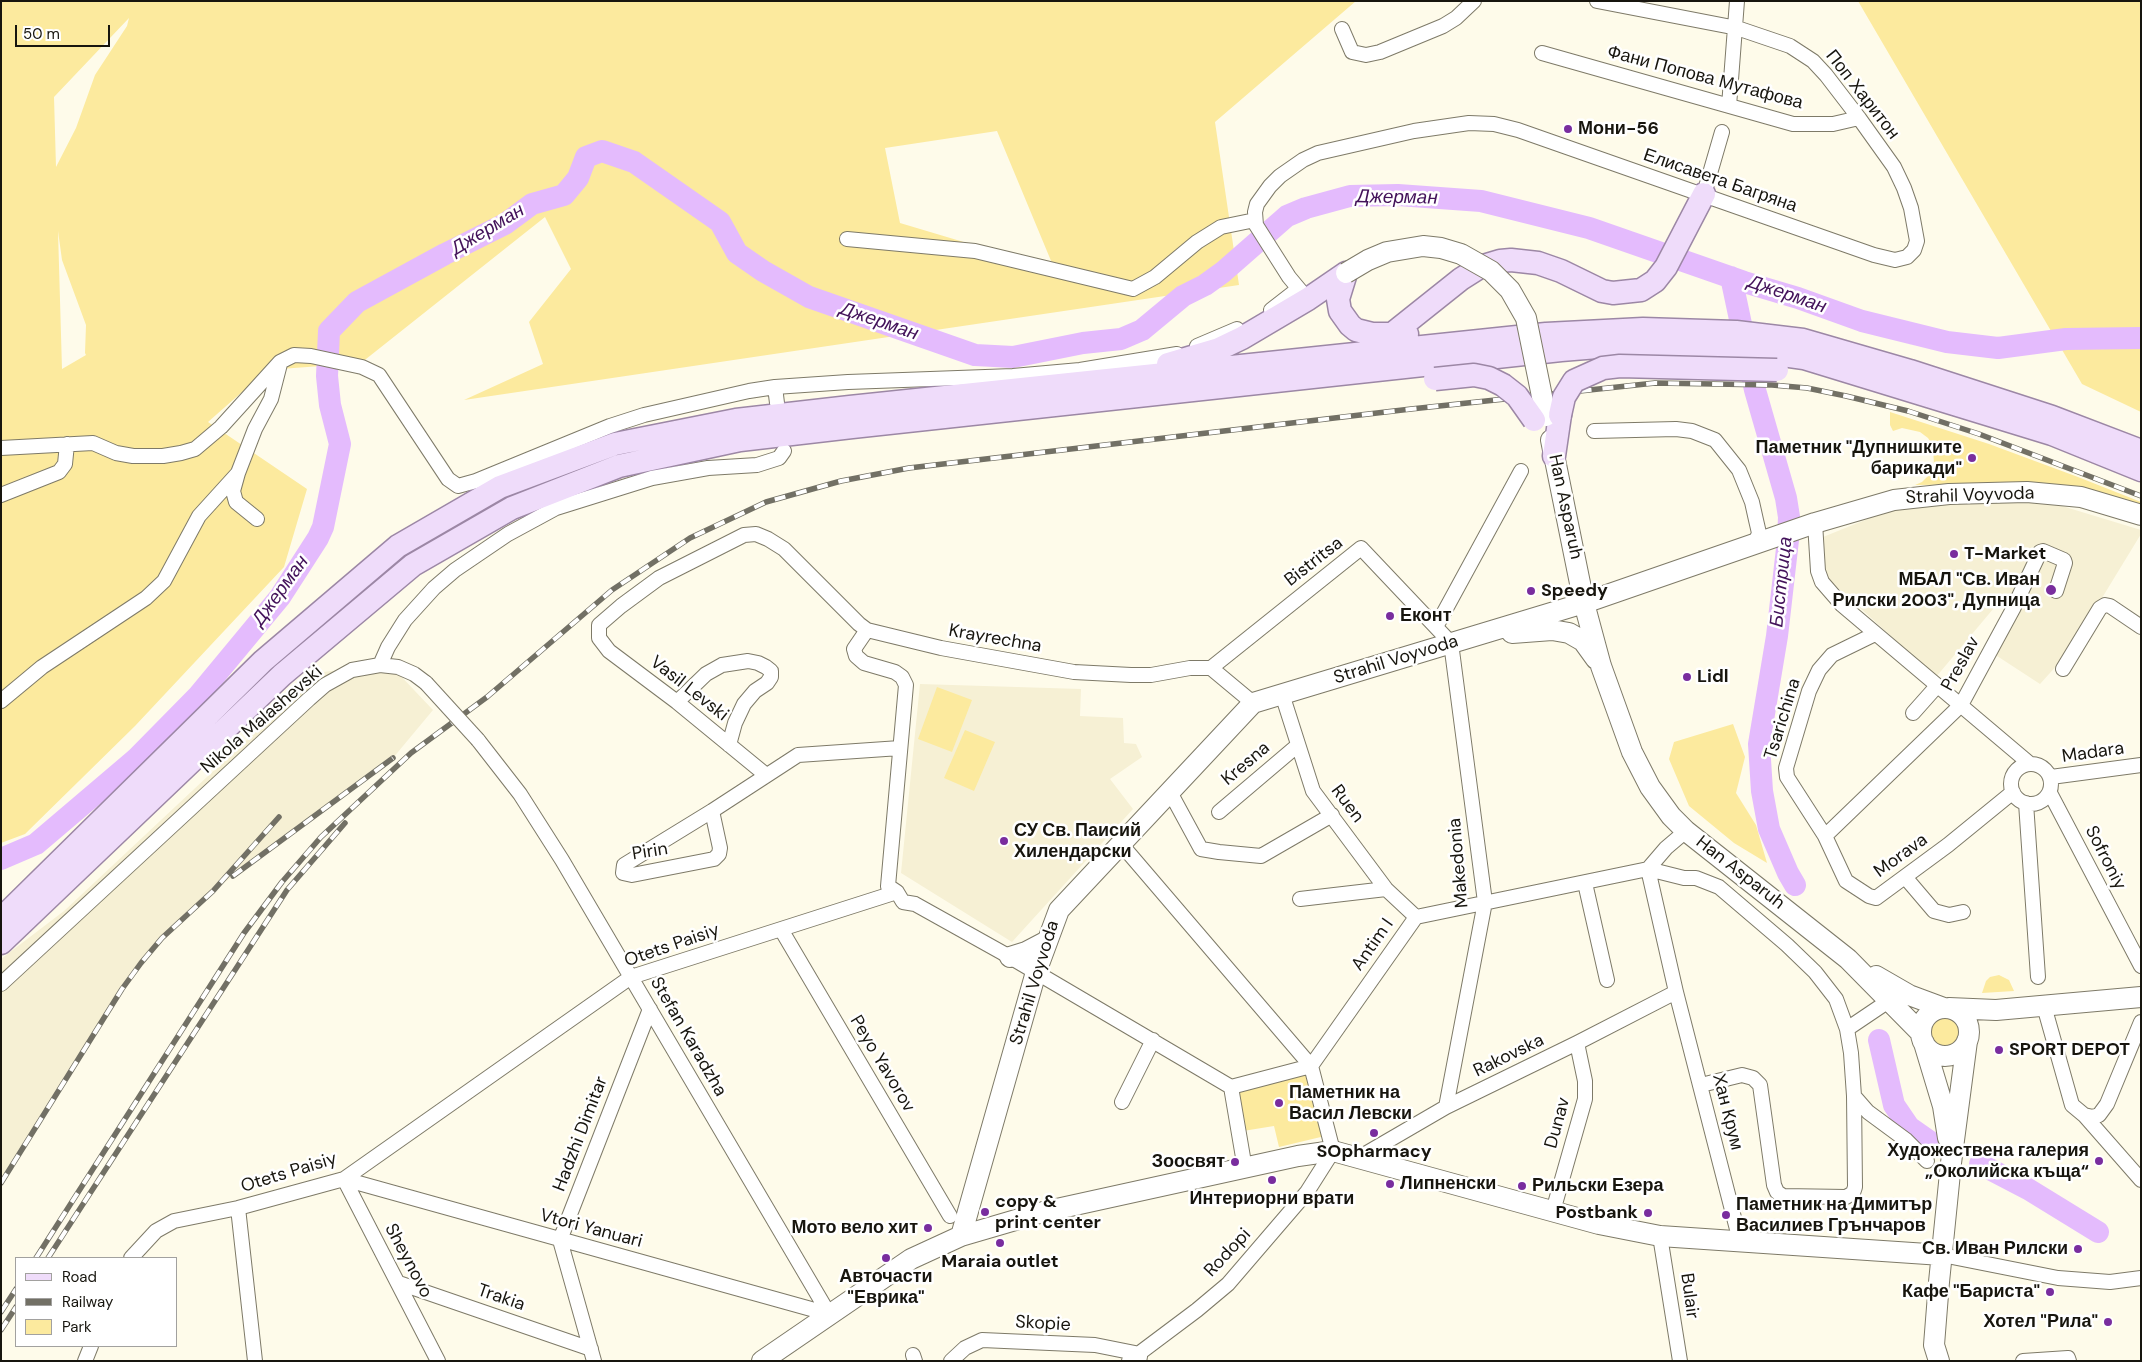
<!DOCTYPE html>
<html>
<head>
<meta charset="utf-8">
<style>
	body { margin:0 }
	#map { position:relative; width:2142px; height:1362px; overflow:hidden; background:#fefbea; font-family:"DM Sans",sans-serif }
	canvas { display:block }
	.frame { position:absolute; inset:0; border:2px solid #17150e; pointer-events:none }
	.legend { position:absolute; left:15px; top:1257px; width:162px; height:90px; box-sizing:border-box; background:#fff; border:1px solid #a2a19f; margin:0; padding:6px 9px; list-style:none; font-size:15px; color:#17150e }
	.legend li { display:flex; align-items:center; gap:10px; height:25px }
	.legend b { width:25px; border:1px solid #a2a19f }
	.scale { position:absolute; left:15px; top:25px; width:95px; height:22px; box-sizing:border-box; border:2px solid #17150e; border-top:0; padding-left:6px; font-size:15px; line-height:18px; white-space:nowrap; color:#17150e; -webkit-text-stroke:4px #fff; paint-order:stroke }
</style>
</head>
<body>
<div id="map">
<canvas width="2142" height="1362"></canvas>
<div class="frame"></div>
<ul class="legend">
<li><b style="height:6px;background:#efdcfa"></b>Road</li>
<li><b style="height:6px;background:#727065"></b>Railway</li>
<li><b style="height:14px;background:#fcea9e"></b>Park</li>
</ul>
<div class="scale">50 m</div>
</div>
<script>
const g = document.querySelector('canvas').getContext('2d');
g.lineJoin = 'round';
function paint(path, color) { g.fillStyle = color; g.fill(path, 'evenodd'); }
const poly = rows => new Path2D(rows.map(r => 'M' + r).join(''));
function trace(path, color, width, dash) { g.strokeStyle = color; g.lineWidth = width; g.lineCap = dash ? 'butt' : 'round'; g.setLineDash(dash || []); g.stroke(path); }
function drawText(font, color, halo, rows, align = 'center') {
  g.font = font + ' "DM Sans",sans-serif'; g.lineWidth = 5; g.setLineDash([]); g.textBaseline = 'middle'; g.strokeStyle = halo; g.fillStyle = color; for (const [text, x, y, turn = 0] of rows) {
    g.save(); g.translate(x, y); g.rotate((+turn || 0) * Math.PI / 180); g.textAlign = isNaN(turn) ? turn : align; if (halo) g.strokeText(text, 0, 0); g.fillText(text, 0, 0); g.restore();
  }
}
paint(poly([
	[2039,499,2141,530,2141,534,2069,652,2040,684,1994,654,2024,604,2004,596,1936,677,1826,577,1823,537,1900,506],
	[353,668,396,671,433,710,393,758,213,891,162,938,141,963,122,989,1,1183,1,959,64,911,240,746,324,672],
	[920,684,1081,689,1080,716,1123,718,1124,743,1136,744,1142,757,1110,779,1133,809,1012,942,901,873]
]), '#f6f0d4');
paint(poly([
	[1,1,1356,1,1215,122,1239,285,464,400,543,364,529,322,571,269,545,217,361,363,267,370,208,422,307,489,284,567,135,726,25,834,1,843],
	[129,18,127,26,95,75,76,128,56,167,54,97],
	[997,131,1054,268,1054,269,900,223,885,148],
	[58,231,62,260,86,325,85,353,86,355,62,369],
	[1858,1,2141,1,2141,412,2082,384],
	[1890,412,1989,444,2078,477,2141,502,2141,508,1991,484,1915,485,1922,482,1930,474,1934,465,1933,446,1928,438,1920,432,1902,428,1893,431,1890,425],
	[937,687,972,700,952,752,918,739],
	[1733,724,1745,757,1736,793,1756,825,1767,863,1734,843,1689,806,1669,759,1674,742],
	[965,730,995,742,974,791,944,778],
	[1999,975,2009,980,2014,991,1982,993,1986,981,1990,977],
	'1930 1032a15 15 0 1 1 30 0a15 15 0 1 1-30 0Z',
	[1307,1071,1325,1136,1279,1147,1274,1126,1243,1131,1234,1087]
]), '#fcea9e');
trace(poly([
	[1731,277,1755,390,1786,498,1789,517,1788,540,1777,636,1759,744,1762,791,1769,829,1788,873,1795,885],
	[1,859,36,844,136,759,198,696,280,597,318,538,323,527,340,444,330,405,327,376,329,331,357,302,445,254,505,224,532,204,564,195,578,178,586,157,602,151,634,162,720,222,737,253,763,271,809,297,975,355,1013,357,1083,343,1121,339,1142,330,1183,296,1205,285,1223,272,1287,216,1306,208,1350,196,1398,195,1481,201,1589,228,1744,282,1798,298,1862,321,1947,342,1998,348,2066,339,2141,338],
	[1879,1040,1894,1105,1909,1127,1929,1141],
	[1980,1164,2028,1189,2098,1232]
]), '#e4bbfd', 22);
const street = poly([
	[1342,29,1352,52,1366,55,1380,52,1443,26,1456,18,1474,1],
	[1542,53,1793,124,1833,124,1859,118],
	[1729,106,1737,1],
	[1704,194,1722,132],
	[847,239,975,251,1133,289,1155,277,1197,242,1221,227,1255,220],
	[1304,295,1289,277,1256,225,1255,212,1257,204,1270,186,1280,176,1303,160,1318,153,1414,131,1469,123,1494,124,1518,130,1874,255,1895,260,1907,257,1914,250,1917,241,1911,208,1904,188,1894,167,1859,118,1826,75,1813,61,1790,46,1737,28,1597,1],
	[1271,310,1298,289],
	[1197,346,1237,329],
	[775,387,777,403],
	[1594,431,1676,429,1692,431,1715,440,1739,470,1752,502,1756,520,1759,533,1755,544],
	[1,448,93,443,116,453,133,456,163,456,181,453,195,449,221,427,280,362,294,355,311,356,362,367,379,375,448,479,458,486,476,481,610,426,644,415,749,391,775,387,848,382,1013,376,1080,370,1177,354],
	[1,495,59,472,65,464,67,444],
	[257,519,236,502,233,491,238,473,255,429,271,399,280,364],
	[1815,523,1818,571,1822,582,1842,605,2029,763],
	[1436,627,1521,471],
	[1875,634,1832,655,1819,670,1809,691,1786,768,1787,777,1825,836,1846,881,1869,896,1876,898,1948,845,2013,792],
	[380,665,398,667,414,674,426,683],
	[1211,668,1361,548,1451,643,1485,902,1446,1107],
	[2063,669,2100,608,2105,605,2110,606,2141,627],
	[1282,694,1313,791,1386,889,1416,917],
	[1,701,42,667,146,598,164,581,199,516,238,473],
	[677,702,706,674,722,665,748,661,758,663,766,667,771,671,771,677,767,683,755,691,744,704,735,723,729,745],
	[1913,713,1937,686],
	[478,740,520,794,562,860,829,1314],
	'2011 784a20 20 0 1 1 40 0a20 20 0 1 1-40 0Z',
	[766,775,677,702,609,651,599,638,599,625,621,606,659,578,744,535,756,534,768,539,784,549,859,624,867,630,941,648,1074,672,1131,675,1151,675,1190,668,1211,668,1253,703],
	[2051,777,2141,765],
	[1170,792,1201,849,1219,852,1261,856,1332,815],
	[2050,793,2141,966],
	[2026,803,2038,977],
	[712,811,720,848,719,854,714,859,632,875,623,873,624,865,712,811,798,755,900,748],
	[1219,812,1298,745],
	[1825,836,1961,705,2013,609,2040,552,2043,551,2064,560,2065,563,2056,591],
	[1121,844,1311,1066,1333,1151,1307,1192,1228,1284,1197,1310,1129,1361],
	[1648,869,1676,992,1740,1241],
	[1648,869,1666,848,1686,831],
	[1905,877,1934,911,1949,915,1963,912],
	[1585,883,1607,980],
	[897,892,903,902,915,904,1010,957,1231,1087,1245,1169],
	[1300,899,1386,889],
	[782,931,950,1216],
	[1,984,309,699,325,685,352,670,380,665,388,647,405,620,434,588,455,570,508,534,556,508,652,478,708,468,757,465,779,458,784,451],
	[2044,1006,2072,1105,2084,1115,2093,1117,2099,1115,2107,1104,2141,1022],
	[1847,1029,1890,1000],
	[1311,1066,1416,917,1648,869,1684,878,1696,878,1719,887,1787,945,1815,972,1836,999,1847,1029,1851,1053,1854,1096,1855,1187,1853,1193,1846,1197,1783,1196,1777,1192,1774,1185,1760,1085,1753,1078,1742,1075,1701,1085],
	[1231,1087,1311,1066],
	[1854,1096,1868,1112,1906,1140,1927,1161],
	[1122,1102,1153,1040],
	[2084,1115,2141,1180],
	[1360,1157,1446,1107,1577,1043,1676,992],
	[344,1179,829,1314],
	[344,1179,438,1361],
	[238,1208,255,1361],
	[1553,1211,1585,1099,1585,1081,1577,1043],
	[1660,1236,1680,1361],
	[1942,1255,2058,1278,2110,1282,2141,1278],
	[131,1258,156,1231,174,1221,238,1208,344,1179,631,977,897,892,888,886,906,685,902,677,895,672,864,663,856,656,854,649,867,630],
	[399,1283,591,1349],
	[913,1355,915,1361],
	[85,1361,91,1346],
	[594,1361,560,1240,650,1009],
	[951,1361,965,1348,982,1340,1095,1345,1140,1354,1140,1357],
	[2023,1361,2068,1358,2069,1361]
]);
const secondary = poly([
	[1551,440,1584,603,1601,666,1632,752,1650,787,1671,816,1686,831,1848,959,1921,1033],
	[1512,633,1552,630,1569,633,1583,641,1596,659],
	[1010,957,1026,952,1047,941],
	[1876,976,1909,995,1944,1008],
	[1949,1008,1996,1010,2141,997],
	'1921 1032a24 24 0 1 1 48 0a24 24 0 1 1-48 0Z',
	[1924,1043,1943,1106,1948,1138],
	[961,1236,1036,972,1059,910,1253,703,1584,603,1815,523,1894,500,1949,494,2027,492,2081,497,2141,515],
	[762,1361,911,1259,961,1236,1043,1212,1298,1156,1333,1151,1599,1224,1660,1236,1942,1255],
	[1939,1361,1934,1345,1939,1282,1951,1163,1967,1041]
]);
const primary = poly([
	[1346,273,1338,299,1340,311,1350,325,1356,330,1372,334,1407,334],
	[1392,334,1461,279,1480,267,1500,261,1511,260,1538,263,1561,271,1602,291,1613,293,1641,290,1655,281,1666,267,1704,194],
	[1168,364,1219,349,1242,338,1308,299,1346,273],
	[1554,456,1560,415],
	[1,919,263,661,398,546,500,487,615,444,736,420,850,407,1546,334,1643,329,1736,332,1803,340,1910,371,2052,417,2141,451],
	[1,943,282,675,413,565,512,508,619,466,740,440,852,427,1561,350,1610,346,1661,346,1754,351,1804,358,2052,434,2141,470]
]);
trace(street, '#7e7a68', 16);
trace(secondary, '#7e7a68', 22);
trace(primary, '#9c87a5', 25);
trace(street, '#fff', 14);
trace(secondary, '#fff', 20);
trace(primary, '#efdcfa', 22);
const rail = poly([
	[233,876,393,758],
	[1,1183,122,989,141,963,162,938,213,891,279,817],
	[36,1258,244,933,282,882,321,837,411,753,487,697,612,590,690,538,766,502,841,481,909,468,1411,409,1655,383,1772,385,1807,388,1846,396,1908,411,1979,434,2141,496],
	[48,1258,287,890,345,823],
	[1,1312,16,1289],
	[1,1330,16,1307]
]);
trace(rail, '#727065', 5.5);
trace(rail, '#fff', 4, [11]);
const streetBridge = poly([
	[426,683,478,740]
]);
const secondaryBridge = poly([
	[1346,273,1368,260,1387,252,1423,246,1441,248,1461,254,1491,271,1510,290,1526,318,1546,416]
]);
const primaryBridge = poly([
	[1435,379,1474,375,1489,378,1503,385,1517,396,1534,420],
	[1560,415,1564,397,1574,381,1603,368,1620,366,1777,370]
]);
trace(streetBridge, '#7e7a68', 16, []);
trace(secondaryBridge, '#7e7a68', 22, []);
trace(primaryBridge, '#9c87a5', 25, []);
trace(streetBridge, '#fff', 14);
trace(secondaryBridge, '#fff', 20);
trace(primaryBridge, '#efdcfa', 22);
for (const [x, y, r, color] of [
	[1568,129,5,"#792d9e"],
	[1972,458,5,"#792d9e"],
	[1954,554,5,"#792d9e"],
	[2051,590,6,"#792d9e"],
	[1531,591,5,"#792d9e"],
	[1390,616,5,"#792d9e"],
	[1687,677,5,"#792d9e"],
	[1004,841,5,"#792d9e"],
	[1999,1050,5,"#792d9e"],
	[1279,1103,5,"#792d9e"],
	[1374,1133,5,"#792d9e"],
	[2099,1161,5,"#792d9e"],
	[1235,1162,5,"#792d9e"],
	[1272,1180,5,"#792d9e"],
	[1390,1184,5,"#792d9e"],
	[1522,1186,5,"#792d9e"],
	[985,1212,5,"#792d9e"],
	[1648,1213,5,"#792d9e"],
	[1726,1215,5,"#792d9e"],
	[928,1228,5,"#792d9e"],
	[1000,1243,5,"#792d9e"],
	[2078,1249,5,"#792d9e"],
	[886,1258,5,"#792d9e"],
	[2050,1292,5,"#792d9e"],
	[2108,1322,5,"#792d9e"]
]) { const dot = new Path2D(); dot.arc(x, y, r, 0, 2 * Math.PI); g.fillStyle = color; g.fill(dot); trace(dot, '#fff', 2); }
drawText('18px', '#17150e', '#fff', [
	["Фани Попова Мутафова",1705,78,15],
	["Поп Харитон",1862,95,52],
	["Елисавета Багряна",1720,181,19],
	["Strahil Voyvoda",1970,496,-2],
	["Han Asparuh",1565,507,78],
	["Bistritsa",1314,562,-38],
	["Krayrechna",995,639,10],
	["Strahil Voyvoda",1396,660,-17],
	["Preslav",1961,664,-61],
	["Vasil Levski",689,689,38],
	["Tsarichina",1783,719,-73],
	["Nikola Malashevski",262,720,-41],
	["Madara",2093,753,-8],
	["Kresna",1246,764,-40],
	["Ruen",1347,804,53],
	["Pirin",650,852,-9],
	["Morava",1901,856,-36],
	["Sofroniy",2105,858,63],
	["Makedonia",1459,863,-95],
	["Han Asparuh",1740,873,38],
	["Antim I",1373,945,-55],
	["Otets Paisiy",672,946,-19],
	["Strahil Voyvoda",1035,983,-73],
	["Stefan Karadzha",688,1037,60],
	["Rakovska",1509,1056,-26],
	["Peyo Yavorov",882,1064,59],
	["Хан Крум",1727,1112,76],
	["Dunav",1558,1123,-75],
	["Hadzhi Dimitar",581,1134,-69],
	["Otets Paisiy",289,1173,-17],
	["Vtori Yanuari",591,1229,15],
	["Rodopi",1228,1253,-47],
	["Sheynovo",408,1261,62],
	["Bulair",1689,1296,82],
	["Trakia",501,1298,19],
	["Skopie",1043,1324,3]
]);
drawText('bold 18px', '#17150e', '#fff', [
	["Мони-56",1578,129],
	["Паметник \"Дупнишките",1962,448,"right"],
	["барикади\"",1962,469,"right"],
	["T-Market",1964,554],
	["МБАЛ \"Св. Иван",2040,580,"right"],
	["Рилски 2003\", Дупница",2040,601,"right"],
	["Speedy",1541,591],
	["Еконт",1400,616],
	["Lidl",1697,677],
	["СУ Св. Паисий",1014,831],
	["Хилендарски",1014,852],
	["SPORT DEPOT",2009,1050],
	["Паметник на",1289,1093],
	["Васил Левски",1289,1114],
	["Художествена галерия",2089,1151,"right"],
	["„Околийска къща“",2089,1172,"right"],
	["SOpharmacy",1374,1152,"center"],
	["Зоосвят",1225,1162,"right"],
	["Липненски",1400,1184],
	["Рильски Езера",1532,1186],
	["Интериорни врати",1272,1199,"center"],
	["copy &",995,1202],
	["print center",995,1223],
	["Паметник на Димитър",1736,1205],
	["Василиев Грънчаров",1736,1226],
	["Postbank",1638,1213,"right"],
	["Мото вело хит",918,1228,"right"],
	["Св. Иван Рилски",2068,1249,"right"],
	["Maraia outlet",1000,1262,"center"],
	["Авточасти",886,1277,"center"],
	["\"Еврика\"",886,1298,"center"],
	["Кафе \"Бариста\"",2040,1292,"right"],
	["Хотел \"Рила\"",2098,1322,"right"]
], 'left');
drawText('italic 19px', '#43125a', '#fff', [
	["Джерман",1397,198,1],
	["Джерман",488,230,-31],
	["Джерман",1787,295,19],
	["Джерман",879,322,19],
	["Бистрица",1782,582,-84],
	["Джерман",281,591,-54]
]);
</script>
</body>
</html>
